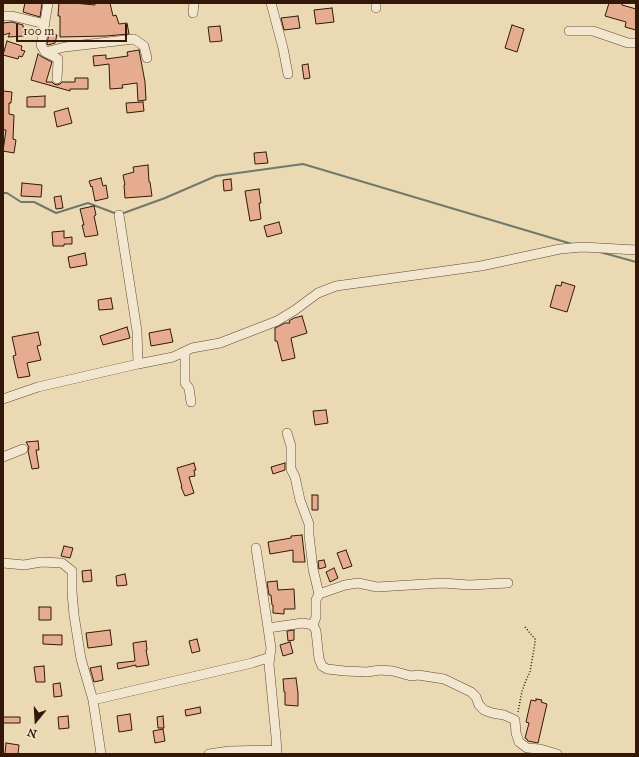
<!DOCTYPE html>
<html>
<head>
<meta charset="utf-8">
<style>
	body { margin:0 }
	#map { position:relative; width:639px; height:757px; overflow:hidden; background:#ebd9b4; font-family:"IM FELL Great Primer",serif }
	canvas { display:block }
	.frame { position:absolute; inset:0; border:4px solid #331809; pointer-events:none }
	.north { position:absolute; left:16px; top:701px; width:40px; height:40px; -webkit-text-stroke:3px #f2e6ce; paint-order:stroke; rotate:198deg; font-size:11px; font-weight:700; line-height:16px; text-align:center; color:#331809 }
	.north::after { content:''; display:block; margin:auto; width:14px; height:18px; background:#331809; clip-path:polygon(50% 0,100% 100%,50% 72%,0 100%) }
	.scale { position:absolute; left:16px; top:24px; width:111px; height:18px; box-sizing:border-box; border:2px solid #331809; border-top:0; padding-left:5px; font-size:12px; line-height:14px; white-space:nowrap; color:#331809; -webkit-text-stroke:3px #f2e6ce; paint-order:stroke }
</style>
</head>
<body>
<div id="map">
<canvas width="639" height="757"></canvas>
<div class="frame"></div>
<div class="north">N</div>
<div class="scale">100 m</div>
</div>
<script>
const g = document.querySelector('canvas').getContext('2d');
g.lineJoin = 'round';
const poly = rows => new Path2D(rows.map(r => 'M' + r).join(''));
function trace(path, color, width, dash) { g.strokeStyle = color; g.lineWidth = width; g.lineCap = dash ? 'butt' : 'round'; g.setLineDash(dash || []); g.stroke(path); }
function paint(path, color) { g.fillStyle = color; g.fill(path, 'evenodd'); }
trace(poly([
	[3,193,7,193,21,202,34,202,56,213,88,203,117,214],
	[121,214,165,198,216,176,303,164,572,244],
	[600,252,636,262]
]), '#70796b', 2);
const building = poly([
	[25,3,42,3,40,17,23,12,25,3],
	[59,3,74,3,95,5,95,3,110,3,113,16,116,15,119,24,127,23,129,34,106,36,60,37,60,16,58,16,59,3],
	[609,3,619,3,622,4,622,5,636,9,636,30,625,27,626,22,605,16,609,3],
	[332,8,334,22,316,24,314,10,332,8],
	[298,16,300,28,284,30,281,18,298,16],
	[12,22,23,25,24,36,8,37,10,33,3,35,3,23,12,22],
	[512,25,524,29,517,52,505,48,512,25],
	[220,26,222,41,210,42,208,27,220,26],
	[49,33,57,35,55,43,48,45,47,44,49,33],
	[7,41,22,46,21,50,25,51,22,57,19,56,18,59,3,55,7,41],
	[139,50,145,82,146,100,138,101,137,83,122,85,123,88,110,89,109,64,94,66,93,56,106,55,106,59,128,56,127,52,139,50],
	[38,54,42,57,52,62,46,82,52,82,54,84,57,85,60,84,62,82,75,82,75,78,88,78,88,89,70,89,70,91,31,80,38,54],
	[308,64,310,78,304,79,302,65,308,64],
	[3,91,12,92,11,103,9,103,9,114,14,115,13,139,16,140,14,153,3,151,6,130,3,130,3,91],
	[45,96,45,107,27,107,27,97,45,96],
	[143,102,144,111,127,113,126,103,143,102],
	[68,108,72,123,57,127,54,112,68,108],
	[266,152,268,163,255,164,254,153,266,152],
	[148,165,149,182,150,182,152,196,125,198,124,185,125,185,123,175,134,172,133,167,148,165],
	[101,178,103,186,106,185,108,198,95,201,92,186,91,187,89,181,101,178],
	[231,179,232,190,224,191,223,180,231,179],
	[22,183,42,185,41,197,21,196,22,183],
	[259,189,261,203,259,203,261,219,250,221,245,191,259,189],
	[61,196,63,208,56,209,54,197,61,196],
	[94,206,96,215,94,216,98,235,85,237,82,225,84,225,80,209,94,206],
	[279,222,282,233,267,237,264,226,279,222],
	[64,231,64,238,72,237,72,244,64,244,64,246,53,246,52,232,64,231],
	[85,253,87,265,70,268,68,257,85,253],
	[562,282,575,286,567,312,550,307,556,285,561,286,562,282],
	[111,298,113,309,99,310,98,300,111,298],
	[302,316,307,333,291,338,295,358,282,361,277,341,275,341,275,328,285,323,290,323,289,321,294,318,302,316],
	[127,327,130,338,103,345,100,336,127,327],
	[170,329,173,342,151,346,149,333,170,329],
	[38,332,41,345,37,346,41,360,27,363,30,376,18,378,13,356,16,355,12,337,38,332],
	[326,410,328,423,315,425,313,411,326,410],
	[38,441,39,450,36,450,39,468,32,469,28,451,29,447,26,442,38,441],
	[194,463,196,470,194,470,195,476,189,477,194,493,185,496,181,487,182,487,177,468,194,463],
	[285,463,285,470,273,474,271,467,285,463],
	[312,495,318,495,318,510,312,510,312,495],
	[302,535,305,562,293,562,293,550,270,554,268,542,291,538,291,536,302,535],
	[64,546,73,548,70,558,61,556,64,546],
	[346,550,352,566,343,569,337,553,346,550],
	[324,560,326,567,319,569,318,561,324,560],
	[334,568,338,578,330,582,326,572,334,568],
	[91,570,92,581,83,582,82,571,91,570],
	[125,574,127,585,117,586,116,576,125,574],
	[277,581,278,590,294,589,295,609,284,609,284,614,273,613,273,605,272,605,271,595,269,595,267,582,277,581],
	[39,607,51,607,51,620,39,620,39,607],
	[110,630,112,645,88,648,86,633,110,630],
	[294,630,294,640,288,641,287,631,294,630],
	[43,635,62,635,62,645,43,644,43,635],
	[197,639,200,651,192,653,189,641,197,639],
	[146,641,147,650,146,650,149,665,136,667,136,665,118,669,117,663,135,661,133,643,146,641],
	[290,642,293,653,283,656,280,645,290,642],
	[44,666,45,682,36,682,34,667,44,666],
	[101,666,103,680,94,682,90,668,101,666],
	[296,678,298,693,298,706,285,705,285,692,284,692,283,679,296,678],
	[60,683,62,696,54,697,53,684,60,683],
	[536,699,542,700,541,702,547,704,538,743,528,741,527,740,527,739,525,738,529,723,526,722,531,700,536,701,536,699],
	[200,707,201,713,186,716,185,710,200,707],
	[130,714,132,730,119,732,117,716,130,714],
	[68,716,69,728,59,729,58,717,68,716],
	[163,716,164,728,158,728,157,717,163,716],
	[3,717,20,717,20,723,3,723,3,717],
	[163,729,165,741,155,743,153,731,163,729],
	[6,743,19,745,18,754,5,754,6,743]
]);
paint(building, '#e5ac8f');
trace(building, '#331809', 1);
const minor = poly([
	[48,3,41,45,45,52,55,57,58,59,58,62,57,79],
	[271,3,283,48,288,74],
	[376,8,376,3],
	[193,13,194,3],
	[3,16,12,16,45,24],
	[569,31,593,31,628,43,636,43],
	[45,52,65,47,134,39,144,46,147,58],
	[119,215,137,331,138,364],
	[185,352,185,383,189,388,191,402],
	[3,399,38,387,138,364,173,357,192,348,220,343,277,321,295,310,318,293,336,286,481,266,560,249,582,247,601,248,636,250],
	[287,433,291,446,291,469,295,477,300,500,309,524,309,535,313,569,319,594],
	[3,457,23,449],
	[256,548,271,648,269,664,276,737,277,754],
	[3,563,24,565,41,562,62,563,72,571,72,592,74,615,81,659,93,700],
	[313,625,316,617,316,600,319,594,345,585,358,583,377,587,443,583,469,585,508,583],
	[268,628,303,623,313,625,316,631,319,659,322,666,327,669,345,671,367,672,380,670,393,671,411,676,418,675,444,679,471,692,476,697,479,705,484,710,492,713,504,715,515,720,516,733,519,742,527,748,540,749,557,754],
	[101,754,93,700,252,663,270,657],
	[209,754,229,751,277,750]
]);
trace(minor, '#614834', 10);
trace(poly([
	[518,712,522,691,527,678,530,672,535,643,535,639,525,627]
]), '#331809', 1.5, [1, 2]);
trace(minor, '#f2e6ce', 9);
</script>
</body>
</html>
